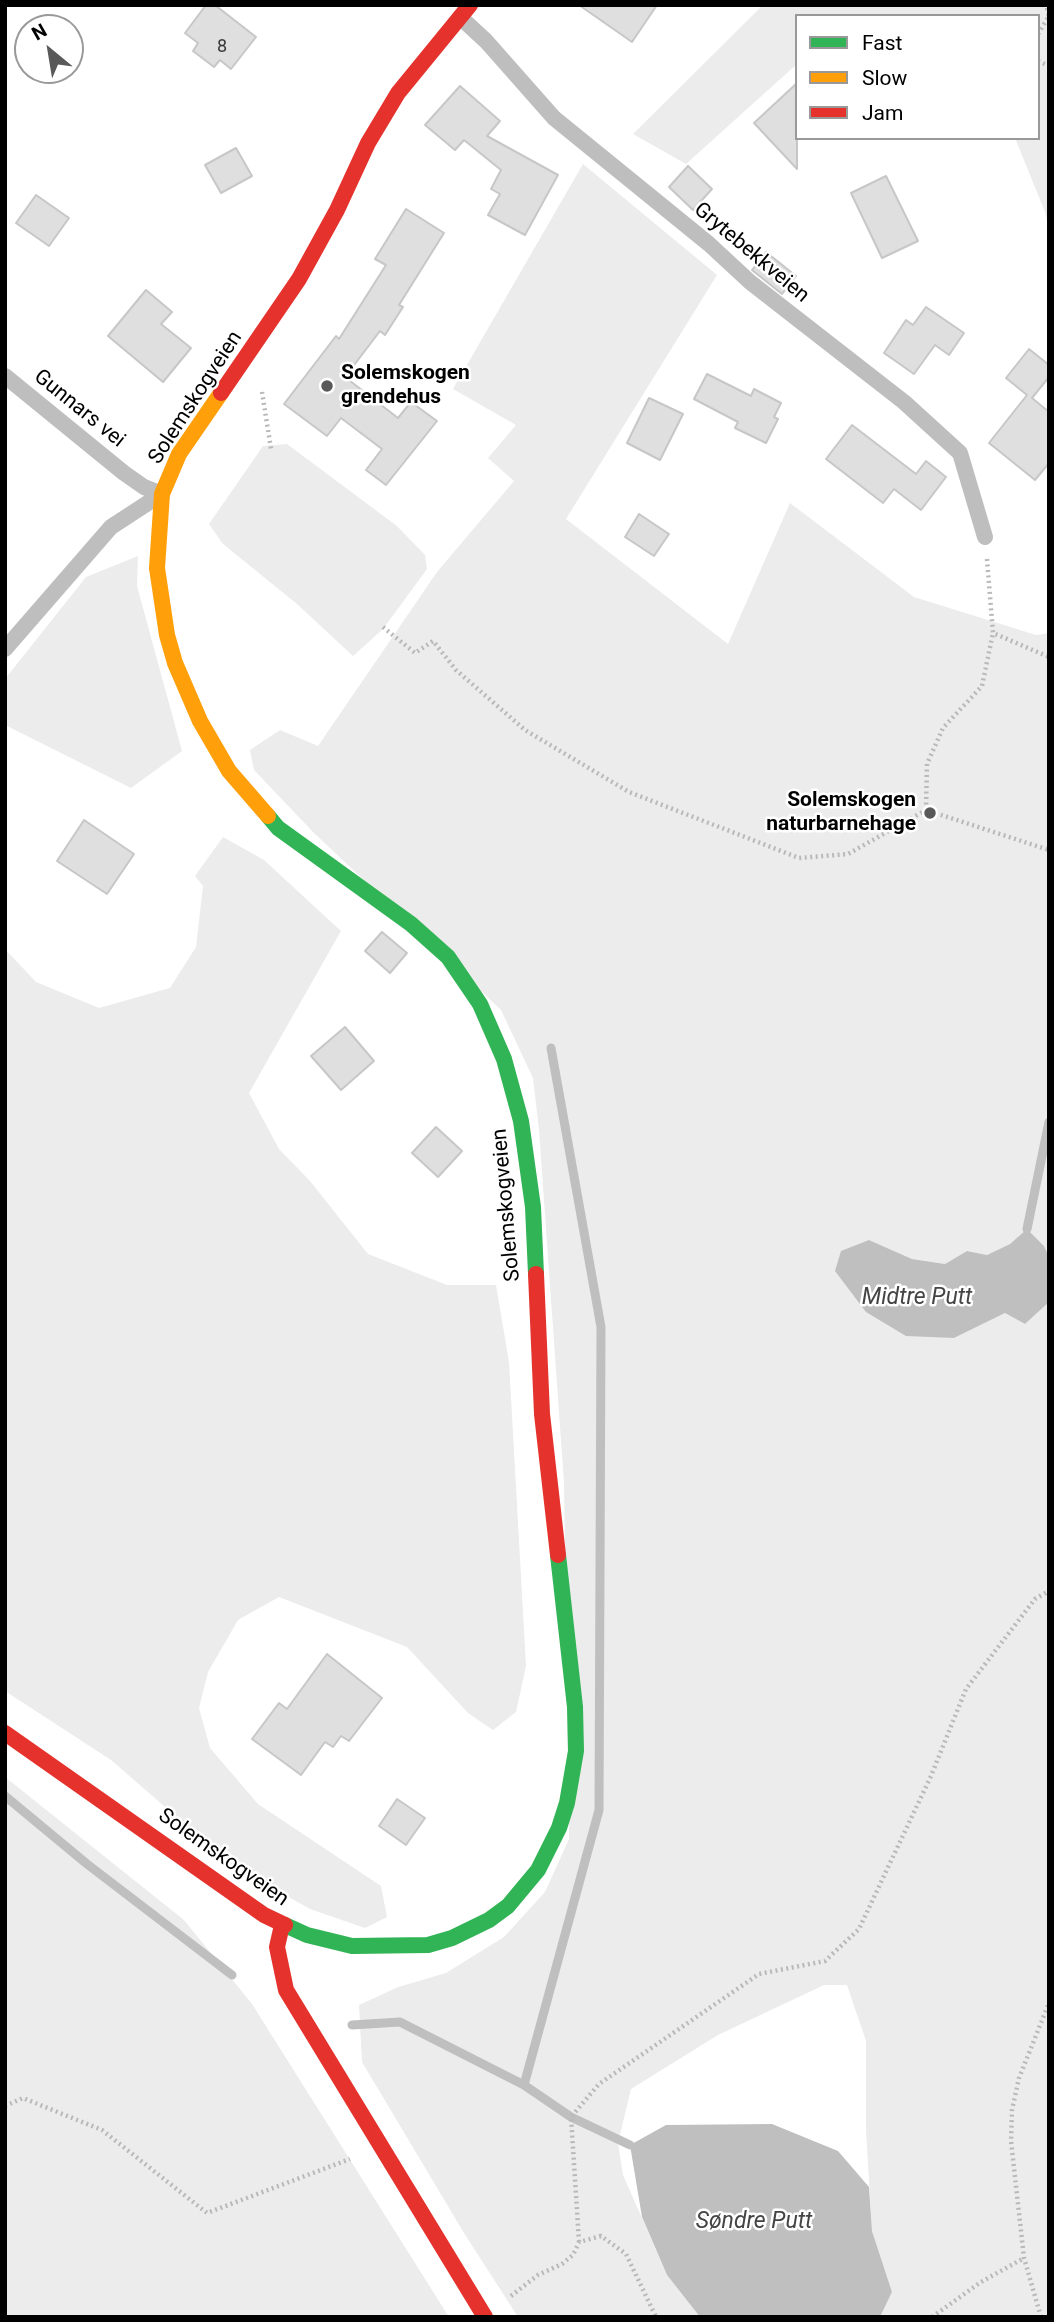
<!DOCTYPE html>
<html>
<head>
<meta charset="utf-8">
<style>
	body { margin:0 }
	#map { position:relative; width:1054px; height:2322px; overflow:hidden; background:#fff; font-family:Roboto,sans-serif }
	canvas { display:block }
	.frame { position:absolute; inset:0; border:7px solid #000; pointer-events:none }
	.legend { position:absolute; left:795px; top:14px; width:245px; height:126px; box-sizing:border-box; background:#fff; border:2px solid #999; margin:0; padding:9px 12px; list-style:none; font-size:21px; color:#000 }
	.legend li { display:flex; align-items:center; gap:14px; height:35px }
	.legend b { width:35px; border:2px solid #999 }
	.north { position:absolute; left:14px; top:14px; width:70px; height:70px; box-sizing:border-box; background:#fff; border:2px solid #999; border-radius:50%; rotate:330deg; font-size:19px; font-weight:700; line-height:28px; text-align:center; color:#000 }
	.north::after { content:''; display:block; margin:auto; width:24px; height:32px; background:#595959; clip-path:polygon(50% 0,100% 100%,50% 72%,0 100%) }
</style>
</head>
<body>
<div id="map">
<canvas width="1054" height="2322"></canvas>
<div class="frame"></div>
<ul class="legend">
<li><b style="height:9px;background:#30b455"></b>Fast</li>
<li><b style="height:9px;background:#ff9f0a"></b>Slow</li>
<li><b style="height:9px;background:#e5322d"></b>Jam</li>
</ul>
<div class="north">N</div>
</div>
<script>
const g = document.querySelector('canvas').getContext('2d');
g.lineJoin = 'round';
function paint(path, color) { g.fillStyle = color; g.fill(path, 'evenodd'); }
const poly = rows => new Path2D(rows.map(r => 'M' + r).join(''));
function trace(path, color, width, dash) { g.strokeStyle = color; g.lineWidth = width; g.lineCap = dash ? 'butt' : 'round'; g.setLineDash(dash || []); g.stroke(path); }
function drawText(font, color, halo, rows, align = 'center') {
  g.font = font + ' Roboto,sans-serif'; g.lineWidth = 5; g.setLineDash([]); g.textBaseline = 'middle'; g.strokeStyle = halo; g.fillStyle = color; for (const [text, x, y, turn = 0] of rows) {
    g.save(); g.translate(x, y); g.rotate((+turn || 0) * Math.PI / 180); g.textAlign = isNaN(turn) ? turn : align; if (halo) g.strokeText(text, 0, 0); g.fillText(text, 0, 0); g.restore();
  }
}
paint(poly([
	[763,5,1049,5,1049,230,1045,212,1015,138,1038,138,1038,16,797,16,797,64,686,164,633,134],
	[583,164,717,275,566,519,728,644,790,503,914,597,1036,635,1049,633,1049,1257,1044,1246,1027,1229,1010,1244,987,1255,967,1251,945,1264,912,1259,869,1240,954,1338,1005,1313,1025,1324,1049,1302,1049,2317,880,2317,892,2292,872,2231,866,2130,866,2041,847,1985,824,1985,718,2035,631,2089,618,2143,623,2175,667,2275,700,2317,518,2317,464,2233,362,2062,359,2005,398,1987,446,1973,504,1937,545,1892,569,1839,564,1483,539,1130,533,1078,501,1010,313,832,254,770,250,750,280,730,318,746,437,572,514,481,488,458,516,425,453,389],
	[287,444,397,526,425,555,427,569,383,629,353,656,297,604,223,544,209,524,263,446],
	[138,556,137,586,182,751,131,788,5,725,5,679,86,577],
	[223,837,264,860,341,931,249,1093,279,1149,310,1181,368,1254,447,1285,496,1285,509,1362,526,1666,516,1712,493,1730,468,1713,407,1647,279,1597,238,1620,208,1672,199,1708,210,1748,258,1804,381,1886,387,1917,365,1928,310,1909,232,1865,111,1760,5,1691,5,949,36,982,99,1008,170,988,196,947,203,886,195,876],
	[5,1777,184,1920,252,2004,449,2317,5,2317]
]), '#ececec');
paint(poly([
	[1027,1229,1044,1246,1049,1257,1049,1302,1025,1324,1005,1313,954,1338,906,1336,866,1312,835,1271,841,1251,869,1240,912,1259,945,1264,967,1251,987,1255,1010,1244],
	[772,2124,838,2151,869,2187,872,2231,892,2292,880,2317,700,2317,667,2275,642,2217,630,2145,666,2125]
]), '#bfbfbf');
trace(poly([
	[1027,1229,1049,1122],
	[5,1796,87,1864,232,1975],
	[352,2025,400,2022,524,2085,571,2117,630,2145],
	[524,2085,599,1810,601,1327,551,1048]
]), '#bfbfbf', 9);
const building = poly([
	[206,5,215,5,256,37,231,69,220,60,214,67,193,51,198,43,185,33,206,5],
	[579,5,657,5,632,42,579,5],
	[797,83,797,169,754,123,797,83],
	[460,86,500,121,487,136,558,175,525,235,488,215,500,194,491,189,501,170,464,140,455,150,425,125,460,86],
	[236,148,252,176,221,193,205,165,236,148],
	[688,166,712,189,693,210,669,187,688,166],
	[886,176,918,241,882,258,851,193,886,176],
	[36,195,69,218,49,246,16,223,36,195],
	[406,209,444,233,399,305,403,307,385,335,380,331,345,377,398,418,411,402,437,421,386,485,366,470,382,449,341,418,327,436,284,404,336,336,339,339,386,265,375,259,406,209],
	[766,252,796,276,782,294,752,270,766,252],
	[146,290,172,312,161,324,191,348,163,382,108,336,146,290],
	[926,307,964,333,949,355,935,345,914,374,884,353,906,320,913,325,926,307],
	[1029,349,1049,365,1049,377,1032,398,1049,412,1049,463,1035,480,989,443,1027,395,1006,378,1029,349],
	[707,374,751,396,754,389,781,403,774,417,778,419,766,443,735,428,738,422,694,399,707,374],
	[649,398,683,414,660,460,627,443,649,398],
	[852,425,916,474,926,461,946,477,921,510,894,489,883,503,826,459,852,425],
	[639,514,669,534,654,556,625,537,639,514],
	[84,820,134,854,107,894,57,861,84,820],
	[382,932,407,953,390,973,365,951,382,932],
	[345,1027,374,1061,341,1090,311,1056,345,1027],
	[436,1127,462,1151,438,1177,412,1153,436,1127],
	[327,1654,382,1698,349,1741,341,1736,333,1747,325,1742,301,1775,252,1739,279,1703,287,1709,327,1654],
	[397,1799,425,1818,406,1845,379,1826,397,1799]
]);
paint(building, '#dfdfdf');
trace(building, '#c7c7c7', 2);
trace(poly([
	[1038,34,1049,16,1046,5],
	[1038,61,1049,66],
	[262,392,271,449],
	[987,559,993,633,1049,657],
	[383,627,415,653,433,641,456,670,525,730,629,792,799,858,848,854,926,810,1049,850],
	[926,810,927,764,943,728,982,686,993,633],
	[5,2106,23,2098,102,2130,207,2213,350,2159],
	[579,2242,571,2117,599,2084,759,1974,825,1961,859,1929,931,1776,966,1689,1035,1599,1049,1591],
	[511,2296,538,2275,562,2264,573,2255,579,2242,601,2236,626,2254,656,2317],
	[932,2317,981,2282,1024,2258],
	[1041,2317,1024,2258,1011,2141,1012,2110,1019,2078,1049,2003]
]), '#b9b9b9', 4.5, [2, 3.5]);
trace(poly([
	[460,17,486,41,554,118,709,244,750,282,904,402,960,453,985,537],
	[5,376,124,473,144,487,162,494],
	[5,649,111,527,157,497]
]), '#bebebe', 16);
trace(poly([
	[268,816,278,828,411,924,448,957,480,1004,504,1059,521,1121,533,1207,536,1274],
	[285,1925,307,1935,352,1946,428,1945,452,1938,489,1920,508,1906,538,1870,559,1828,567,1803,576,1751,575,1707,558,1555]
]), '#30b455', 16);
trace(poly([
	[221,393,179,454,162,494,157,568,167,635,175,663,200,721,229,771,268,816]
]), '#ff9f0a', 16);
trace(poly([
	[221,393,299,279,337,210,368,143,398,93,470,5],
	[536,1274,542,1414,558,1555],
	[5,1733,264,1915,285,1925],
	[282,1925,277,1947,286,1990,485,2317]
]), '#e5322d', 16);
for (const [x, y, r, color] of [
	[327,386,7,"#595959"],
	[930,813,7,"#595959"]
]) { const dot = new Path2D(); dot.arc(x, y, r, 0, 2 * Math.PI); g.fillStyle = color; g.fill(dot); trace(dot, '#fff', 2.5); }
drawText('18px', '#383838', null, [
	["8",222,47]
]);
drawText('21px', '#000', '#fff', [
	["Grytebekkveien",751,253,40],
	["Solemskogveien",196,398,-57],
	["Gunnars vei",79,409,39],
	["Solemskogveien",507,1205,-95],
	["Solemskogveien",223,1858,35]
]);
drawText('bold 21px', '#000', '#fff', [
	["Solemskogen",341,374],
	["grendehus",341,398],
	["Solemskogen",916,801,"right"],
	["naturbarnehage",916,825,"right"]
], 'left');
drawText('italic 23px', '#444', '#fff', [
	["Midtre Putt",917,1298],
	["Søndre Putt",754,2222]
]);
</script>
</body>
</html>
